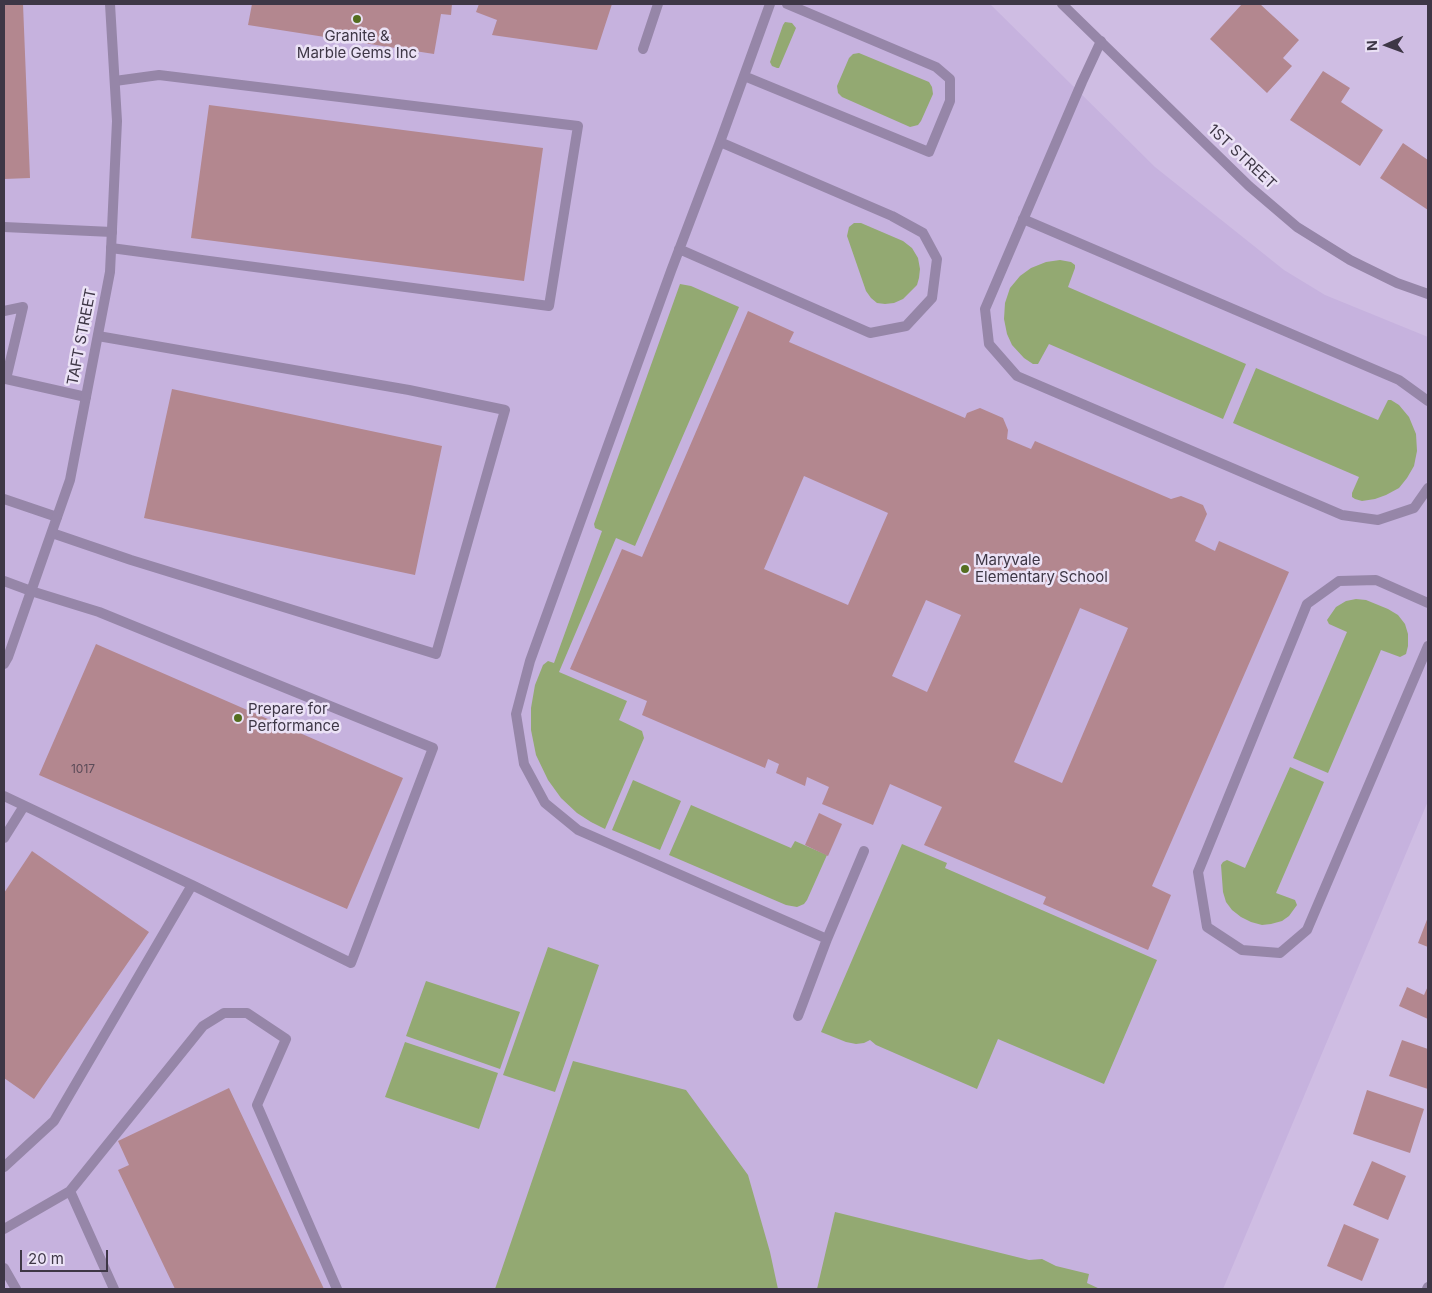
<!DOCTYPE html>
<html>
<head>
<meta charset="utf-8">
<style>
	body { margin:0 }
	#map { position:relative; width:1432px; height:1293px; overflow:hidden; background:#cfbde3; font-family:Inter,sans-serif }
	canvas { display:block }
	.frame { position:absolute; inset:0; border:5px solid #3e3746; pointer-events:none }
	.north { position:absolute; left:1362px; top:20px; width:50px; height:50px; -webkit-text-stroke:4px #ebe2f6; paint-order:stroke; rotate:268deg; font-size:14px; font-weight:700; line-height:20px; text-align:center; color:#3e3746 }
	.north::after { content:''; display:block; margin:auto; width:18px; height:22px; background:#3e3746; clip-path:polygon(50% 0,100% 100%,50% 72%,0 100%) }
	.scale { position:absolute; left:20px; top:1250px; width:88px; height:22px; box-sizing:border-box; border:2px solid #3e3746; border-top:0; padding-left:6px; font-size:15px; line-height:18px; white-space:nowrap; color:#3e3746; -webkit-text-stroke:4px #ebe2f6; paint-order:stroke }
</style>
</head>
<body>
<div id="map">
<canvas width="1432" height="1293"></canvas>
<div class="frame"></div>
<div class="north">N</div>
<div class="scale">20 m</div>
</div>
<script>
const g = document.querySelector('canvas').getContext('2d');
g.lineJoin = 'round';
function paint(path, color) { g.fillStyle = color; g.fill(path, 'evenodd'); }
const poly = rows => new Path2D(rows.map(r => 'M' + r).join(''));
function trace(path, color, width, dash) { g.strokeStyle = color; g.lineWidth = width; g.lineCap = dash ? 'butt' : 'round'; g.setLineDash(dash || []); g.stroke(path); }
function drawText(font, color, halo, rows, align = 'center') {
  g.font = font + ' Inter,sans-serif'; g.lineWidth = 5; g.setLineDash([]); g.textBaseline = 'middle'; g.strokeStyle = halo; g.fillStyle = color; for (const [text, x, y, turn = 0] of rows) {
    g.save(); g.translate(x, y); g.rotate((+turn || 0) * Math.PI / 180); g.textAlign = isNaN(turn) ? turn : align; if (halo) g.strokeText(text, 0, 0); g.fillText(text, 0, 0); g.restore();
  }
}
paint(poly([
	[4,4,990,4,1155,167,1284,270,1325,295,1428,337,1428,801,1223,1289,4,1289]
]), '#c6b2de');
paint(poly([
	[785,22,792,23,796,28,779,68,777,68,772,66,770,62,783,25],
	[859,53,929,82,932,87,933,94,921,121,918,125,910,127,842,97,838,93,837,86,849,58,853,54],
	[854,223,861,223,903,241,912,248,918,258,920,269,919,278,917,285,903,299,894,303,885,304,877,303,871,298,866,291,847,236,849,227],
	[1060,260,1071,262,1075,265,1075,268,1068,287,1246,364,1223,419,1049,344,1038,364,1033,364,1024,358,1012,345,1007,334,1004,319,1005,303,1010,288,1020,276,1031,268,1046,262],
	[680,284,691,286,739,307,635,546,616,538,559,672,627,701,619,720,642,731,644,738,605,829,591,822,577,813,561,798,548,780,536,755,531,730,531,708,535,685,543,665,548,661,554,663,602,531,595,528,594,524],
	[1256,368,1378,420,1388,400,1391,400,1399,405,1409,417,1416,434,1417,451,1414,466,1407,478,1399,488,1386,495,1375,499,1362,501,1355,499,1352,497,1352,493,1359,477,1233,423],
	[1356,599,1366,600,1388,609,1398,615,1405,624,1408,634,1408,646,1406,654,1400,657,1381,650,1328,773,1293,758,1347,632,1329,624,1327,620,1336,607,1346,601],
	[1290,767,1324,782,1276,893,1295,900,1297,905,1289,916,1282,921,1271,924,1262,925,1251,922,1241,917,1232,910,1226,902,1223,892,1221,865,1223,862,1227,860,1245,868],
	[633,780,681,801,660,850,612,830],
	[691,805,791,848,795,841,827,855,807,900,804,904,797,907,786,905,669,855],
	[902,844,947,863,945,868,1157,960,1104,1084,998,1039,977,1089,876,1045,870,1040,864,1043,856,1044,846,1042,821,1032],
	[548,947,599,965,555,1092,503,1075],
	[426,981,520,1012,500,1069,406,1036],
	[405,1042,498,1073,479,1129,385,1097],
	[573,1061,686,1090,748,1175,770,1252,778,1289,495,1289],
	[835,1212,1029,1260,1042,1259,1056,1266,1089,1274,1087,1283,1100,1289,817,1289]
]), '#93a972');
paint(poly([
	[4,4,23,4,30,178,4,179],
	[252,4,452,4,451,15,441,14,434,54,248,25],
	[479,4,612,4,597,50,492,35,497,20,476,12],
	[1242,4,1260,4,1299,40,1283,58,1292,66,1267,93,1210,39],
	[1323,71,1350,88,1341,102,1383,130,1360,166,1290,120],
	[209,105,543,148,524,281,191,238],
	[1403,143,1428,160,1428,210,1380,178],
	[748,311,794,332,789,342,965,418,967,413,980,408,1003,418,1008,430,1007,439,1031,449,1035,441,1171,499,1181,496,1203,505,1207,514,1195,541,1215,551,1219,541,1289,572,1152,886,1171,895,1148,950,1043,904,1046,897,924,845,942,807,890,784,873,825,822,804,829,787,807,777,805,786,776,773,779,764,768,759,765,768,642,715,647,701,570,669,622,549,642,557],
	[804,476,888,513,848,605,764,569],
	[926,600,961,615,927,692,892,676],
	[1080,608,1128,628,1062,783,1014,762],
	[172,389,442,446,415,575,144,518],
	[96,644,403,778,347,909,39,775],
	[819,813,842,824,828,856,805,845],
	[32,851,149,932,34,1099,4,1078,4,893],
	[1428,917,1428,947,1418,943],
	[1428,986,1428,1019,1399,1006,1407,987,1424,995],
	[1402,1040,1428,1049,1428,1089,1389,1076],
	[229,1088,324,1289,175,1289,118,1170,129,1165,118,1141],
	[1367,1090,1424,1109,1410,1153,1353,1134],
	[1372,1161,1406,1176,1388,1220,1353,1205],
	[1344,1224,1379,1239,1362,1281,1327,1266]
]), '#b3878f');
trace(poly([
	[770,4,720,142,671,271,530,661,516,714,524,764,545,803,578,830,827,939,864,851],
	[1101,41,1082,82,985,309,989,344,1017,376,1342,515,1378,520,1414,508,1428,488],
	[643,49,658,4],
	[744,76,929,152,950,101,950,79,936,67,787,4],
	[1023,219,1399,380,1428,401],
	[4,227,112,232],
	[111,248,549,306,578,126,159,75,115,81],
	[679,249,870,333,906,326,932,298,937,259,923,233,892,216,720,142],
	[4,311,23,307,6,379,86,397],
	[4,499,57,517],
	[52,533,131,560,436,654,505,410,409,390,98,336],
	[4,581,31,591,99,612,433,748,351,963,192,885],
	[1428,603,1376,580,1339,581,1307,604,1198,872,1207,927,1242,950,1280,953,1307,930,1428,646],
	[4,796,192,885,54,1121,4,1167],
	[4,838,24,806],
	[798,1016,827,939],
	[70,1191,114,1289],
	[4,1229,70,1191,203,1026,224,1013,247,1013,286,1039,257,1105,337,1289]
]), '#9686a8', 10);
trace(poly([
	[1427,1289,1428,1287]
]), '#9686a8', 10);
trace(poly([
	[1062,4,1249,186,1297,227,1350,260,1397,283,1428,294],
	[4,664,8,657,70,480,110,272,117,121,110,4],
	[4,1268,16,1289]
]), '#9686a8', 10);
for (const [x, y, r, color] of [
	[357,19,5,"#546e20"],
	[965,569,5,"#546e20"],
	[238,718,5,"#546e20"]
]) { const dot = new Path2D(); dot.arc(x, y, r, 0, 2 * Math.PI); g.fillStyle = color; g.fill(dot); trace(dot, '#ebe2f6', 2); }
drawText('12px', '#5b4b58', null, [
	["1017",83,769]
]);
drawText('15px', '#3e3746', '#ebe2f6', [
	["Granite &",357,36,"center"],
	["Marble Gems Inc",357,53,"center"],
	["Maryvale",975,560],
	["Elementary School",975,577],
	["Prepare for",248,709],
	["Performance",248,726]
], 'left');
drawText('15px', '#3e3746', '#ebe2f6', [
	["1ST STREET",1242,157,43],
	["TAFT STREET",82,337,-79]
]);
</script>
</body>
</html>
